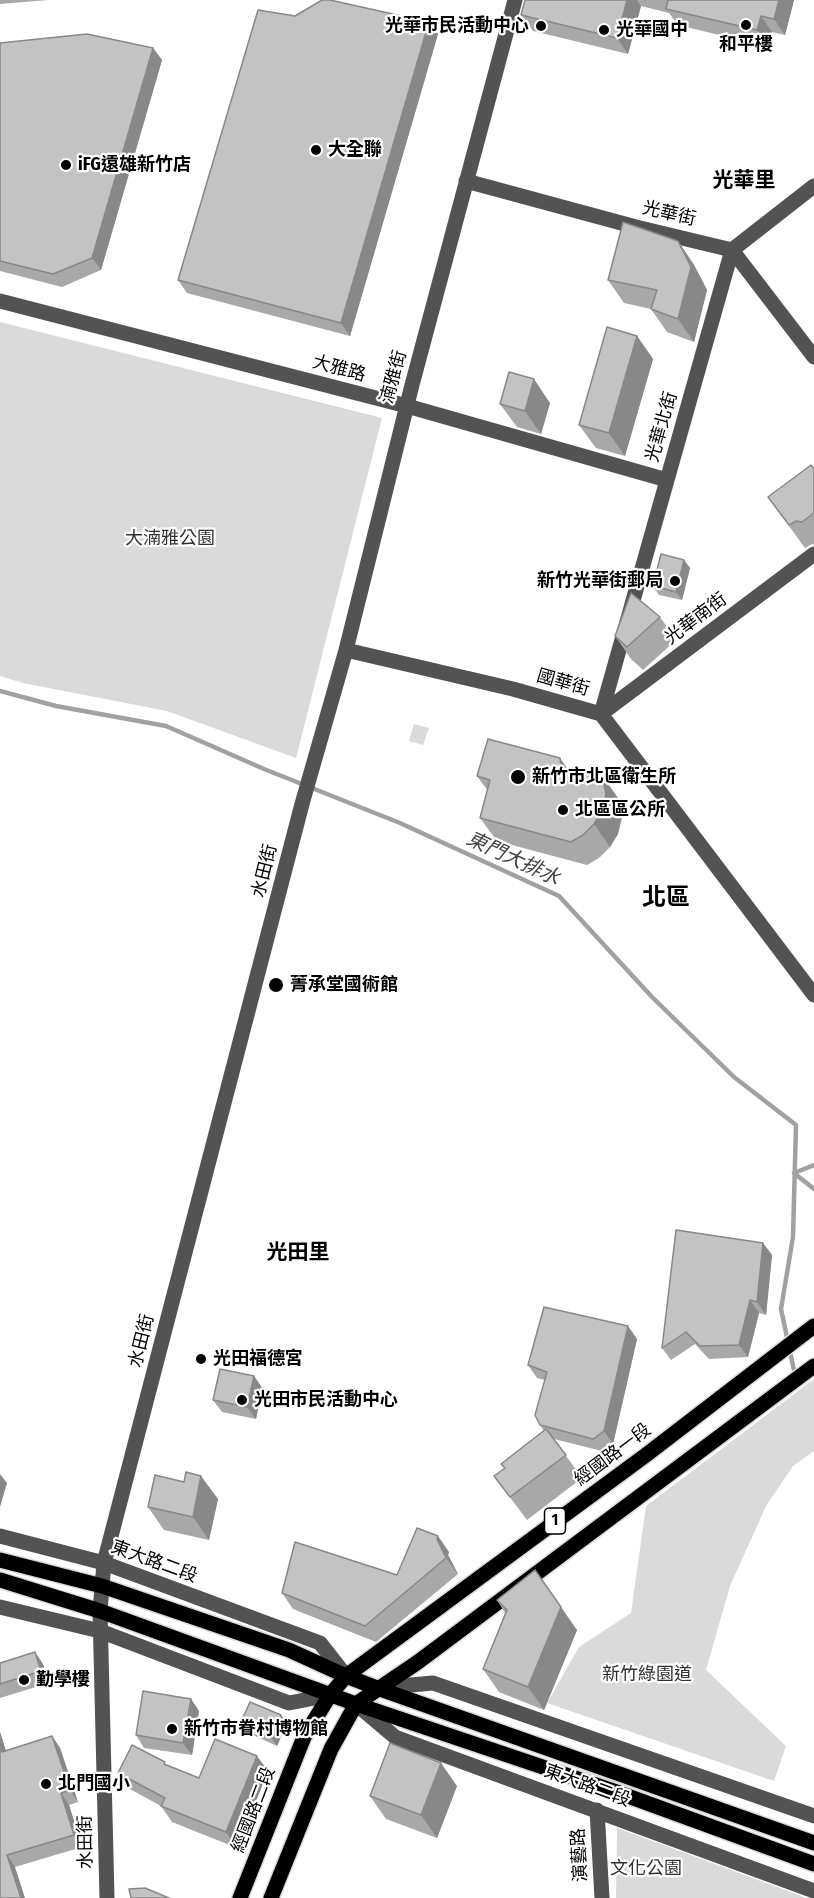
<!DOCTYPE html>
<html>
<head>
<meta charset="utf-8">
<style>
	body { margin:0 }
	canvas { display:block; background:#fff }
</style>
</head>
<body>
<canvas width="814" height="1898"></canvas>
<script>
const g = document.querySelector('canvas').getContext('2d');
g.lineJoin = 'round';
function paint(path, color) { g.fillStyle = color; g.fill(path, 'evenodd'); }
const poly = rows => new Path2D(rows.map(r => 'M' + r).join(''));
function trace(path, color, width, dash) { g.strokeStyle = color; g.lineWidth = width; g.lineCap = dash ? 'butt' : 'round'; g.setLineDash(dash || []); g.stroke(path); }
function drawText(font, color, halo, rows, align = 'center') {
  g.font = font + ' "Fira Sans Condensed","Noto Sans TC",sans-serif'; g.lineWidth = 4.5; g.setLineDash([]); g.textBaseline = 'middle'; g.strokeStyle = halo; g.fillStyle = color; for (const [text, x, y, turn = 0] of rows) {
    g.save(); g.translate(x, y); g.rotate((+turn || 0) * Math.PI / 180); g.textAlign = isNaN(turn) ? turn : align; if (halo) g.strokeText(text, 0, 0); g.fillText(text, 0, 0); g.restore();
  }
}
paint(poly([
	[0,322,382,418,296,758,167,711,23,683,0,676],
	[414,724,429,728,423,745,409,741],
	[814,1379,814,1451,793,1466,766,1506,730,1586,706,1670,786,1746,774,1781,547,1703,579,1647,631,1613,646,1506],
	[617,1828,796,1894,806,1898,616,1898]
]), '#dadada');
trace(poly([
	[0,691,56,706,166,726,264,769,400,823,559,896,652,997,734,1077,796,1125,793,1237,781,1309,795,1375],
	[814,1165,794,1173,814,1189]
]), '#a1a1a1', 4.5);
const major = poly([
	[0,1560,102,1586,289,1650,346,1676,377,1688,814,1843],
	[0,1580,100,1611,356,1704,614,1791,814,1864],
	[240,1898,304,1737,330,1695,346,1676,646,1455,814,1326],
	[271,1898,331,1749,356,1704,418,1662,814,1366]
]);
trace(major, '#dbdbdb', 18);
trace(poly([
	[466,181,636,227,732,250,814,357],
	[0,301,407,406,667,480],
	[346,650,513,689,601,714,814,995],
	[601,714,732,250,814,186],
	[601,714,814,554],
	[0,1536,104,1563,320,1643,346,1676],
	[0,1607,100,1631,289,1703,330,1695],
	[377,1688,433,1683,814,1816],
	[356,1704,395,1737,814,1891],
	[597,1810,602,1898],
	[107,1898,100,1611,104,1563,302,804,346,650,412,385,515,0]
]), '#535353', 15);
trace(major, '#000', 15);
paint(poly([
	[0,0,48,0,0,4],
	[525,0,794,0,785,35,772,32,769,47,678,25,669,13,641,6,628,54,533,31,521,15],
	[295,16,438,34,350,336,187,293,178,280],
	[0,43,153,48,162,60,101,270,62,287,0,271],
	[678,241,694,265,707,290,694,342,667,332,651,309,624,303,608,280],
	[637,336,653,359,625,456,596,448,579,425],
	[550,403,541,434,517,427,500,404],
	[814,469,814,545,812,544,805,548,768,497],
	[684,560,690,568,682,600,659,595,653,586],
	[660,617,676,640,643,670,631,659,615,636],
	[568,769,618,798,622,817,618,834,610,847,599,858,587,865,497,841,480,818,488,791,477,776],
	[763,1243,772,1255,766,1315,759,1313,748,1357,709,1359,695,1344,671,1360,662,1348],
	[637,1339,613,1444,602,1451,554,1439,582,1478,527,1520,494,1476,505,1468,544,1431,540,1425,545,1380,537,1378,528,1365],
	[254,1376,262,1388,256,1419,222,1412,213,1400],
	[218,1499,209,1540,164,1530,148,1507],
	[449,1552,448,1555,458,1574,376,1642,293,1609,282,1593,397,1575],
	[497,1600,577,1630,544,1710,499,1692,483,1669,505,1613],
	[0,1663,43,1664,49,1683,0,1698],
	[191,1699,199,1711,192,1755,144,1748,136,1735],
	[287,1723,277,1746,246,1732,240,1724],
	[0,1732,6,1751,52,1736,60,1748,78,1802,69,1805,82,1847,15,1867,0,1898],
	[167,1766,199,1778,268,1771,237,1848,172,1822,161,1806,128,1788,118,1773],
	[457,1786,437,1838,386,1819,370,1796]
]), '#a8a8a8');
paint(poly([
	[627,0,637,0,641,6,628,54,617,38],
	[779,0,794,0,785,35,774,19],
	[761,16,772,32,769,47,757,30],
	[429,22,438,34,350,336,341,323],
	[153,48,162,60,101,270,92,258],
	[678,241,694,265,707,290,694,342,678,319],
	[637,336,653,359,625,456,609,433],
	[534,379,550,403,541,434,525,411],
	[684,560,690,568,682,600,676,592],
	[560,758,576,781,561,768],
	[602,775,618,798,622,817,618,834,610,847,594,824],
	[763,1243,772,1255,766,1315,757,1302],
	[750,1300,759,1313,748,1357,739,1345],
	[628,1326,637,1339,613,1444,604,1431],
	[254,1376,262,1388,256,1419,247,1407],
	[0,1474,7,1483,0,1507],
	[201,1476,218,1499,209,1540,193,1517],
	[438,1536,449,1552,448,1555,458,1574,446,1558,437,1539],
	[561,1607,577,1630,544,1710,528,1687],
	[35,1652,43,1664,49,1683,41,1671],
	[191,1699,199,1711,192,1755,183,1743],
	[281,1715,287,1723,277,1746,271,1737],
	[0,1732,10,1764,2,1752,0,1746],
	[52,1736,60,1748,78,1802,70,1790],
	[257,1756,268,1771,237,1848,226,1832],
	[441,1763,457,1786,437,1838,421,1815],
	[61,1793,69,1805,82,1847,74,1835],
	[7,1855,15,1867,25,1898,21,1898]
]), '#888');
const building = poly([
	[322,0,330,0,429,22,341,323,178,280,258,10,295,16,322,0],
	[525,0,627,0,617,38,521,15,525,0],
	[668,0,779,0,774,19,761,16,757,30,666,9,668,0],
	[87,34,153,48,92,258,53,274,0,261,0,43,87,34],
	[623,222,678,241,691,267,678,319,651,309,657,290,608,280,623,222],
	[607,327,637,336,609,433,579,425,607,327],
	[509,372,534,379,525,411,500,404,509,372],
	[811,465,814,469,814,513,802,522,796,521,789,525,768,497,811,465],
	[661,554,684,560,676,592,653,586,661,554],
	[631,593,660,617,627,647,615,636,631,593],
	[488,739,560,758,561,768,602,775,606,794,602,811,594,824,583,835,571,842,480,818,490,780,477,776,488,739],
	[676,1230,763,1243,757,1302,750,1300,739,1345,700,1346,686,1332,662,1348,676,1230],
	[544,1307,628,1326,604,1431,593,1439,540,1425,535,1415,547,1372,528,1365,544,1307],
	[220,1369,254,1376,247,1407,213,1400,220,1369],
	[546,1429,566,1455,510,1497,494,1476,505,1468,501,1464,546,1429],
	[186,1472,201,1476,193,1517,148,1507,155,1475,184,1482,186,1472],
	[417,1528,438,1536,437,1539,446,1558,365,1626,282,1593,295,1542,397,1575,417,1528],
	[535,1570,561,1607,528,1687,483,1669,507,1610,497,1600,535,1570],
	[35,1652,41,1671,0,1684,0,1663,35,1652],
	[143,1691,191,1699,183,1743,136,1735,143,1691],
	[250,1702,281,1715,271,1737,240,1724,250,1702],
	[52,1736,70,1790,61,1793,74,1835,7,1855,21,1898,0,1898,0,1746,2,1752,52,1736],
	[215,1739,257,1756,226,1832,161,1806,165,1798,118,1773,132,1745,165,1762,164,1764,199,1778,215,1739],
	[390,1743,441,1763,421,1815,370,1796,390,1743],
	[145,1888,169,1898,131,1898,129,1889,145,1888]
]);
paint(building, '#c3c3c3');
trace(building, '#888', 1.5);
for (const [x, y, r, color] of [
	[746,25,6,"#000"],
	[541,26,6,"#000"],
	[604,30,6,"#000"],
	[316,150,6,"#000"],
	[66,165,6,"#000"],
	[675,581,6,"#000"],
	[518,777,8,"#000"],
	[563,810,6,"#000"],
	[276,985,8,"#000"],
	[201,1359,6,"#000"],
	[242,1400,6,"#000"],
	[24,1680,6,"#000"],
	[172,1729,6,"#000"],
	[46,1784,6,"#000"]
]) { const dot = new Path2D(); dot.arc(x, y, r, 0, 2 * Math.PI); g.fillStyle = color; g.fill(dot); trace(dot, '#fff', 2); }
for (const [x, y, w] of [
	[555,1521,21]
]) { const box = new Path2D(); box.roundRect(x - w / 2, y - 13, w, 26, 4.5); g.fillStyle = '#fff'; g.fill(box); trace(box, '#000', 1.5); }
drawText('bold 16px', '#000', null, [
	["1",555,1521]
]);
drawText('bold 18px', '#000', '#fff', [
	["光華市民活動中心",529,26,"right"],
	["光華國中",616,30],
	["和平樓",746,45,"center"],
	["大全聯",328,150],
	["iFG遠雄新竹店",78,165],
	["新竹光華街郵局",663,581,"right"],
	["新竹市北區衛生所",532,777],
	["北區區公所",575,810],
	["菁承堂國術館",290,985],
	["光田福德宮",213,1359],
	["光田市民活動中心",254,1400],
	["勤學樓",36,1680],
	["新竹市眷村博物館",184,1729],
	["北門國小",58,1784]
], 'left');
drawText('18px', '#000', '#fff', [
	["光華街",669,214,13],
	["大雅路",339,369,15],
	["湳雅街",394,377,-75],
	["光華北街",662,427,-74],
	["光華南街",696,619,-37],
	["國華街",563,683,16],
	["水田街",265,871,-76],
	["水田街",142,1341,-76],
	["經國路一段",613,1455,-37],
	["東大路二段",154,1562,20],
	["東大路二段",587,1786,20],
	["經國路二段",254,1810,-69],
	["水田街",86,1842,-91],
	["演藝路",580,1855,-93]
]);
drawText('18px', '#313131', '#fff', [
	["大湳雅公園",170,539],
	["新竹綠園道",647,1675],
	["文化公園",646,1869]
]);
drawText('italic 20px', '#424242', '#fff', [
	["東門大排水",513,859,25]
]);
drawText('bold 21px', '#000', '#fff', [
	["光華里",744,181],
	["光田里",298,1253]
]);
drawText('bold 24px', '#000', '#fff', [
	["北區",666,898]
]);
</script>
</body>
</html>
